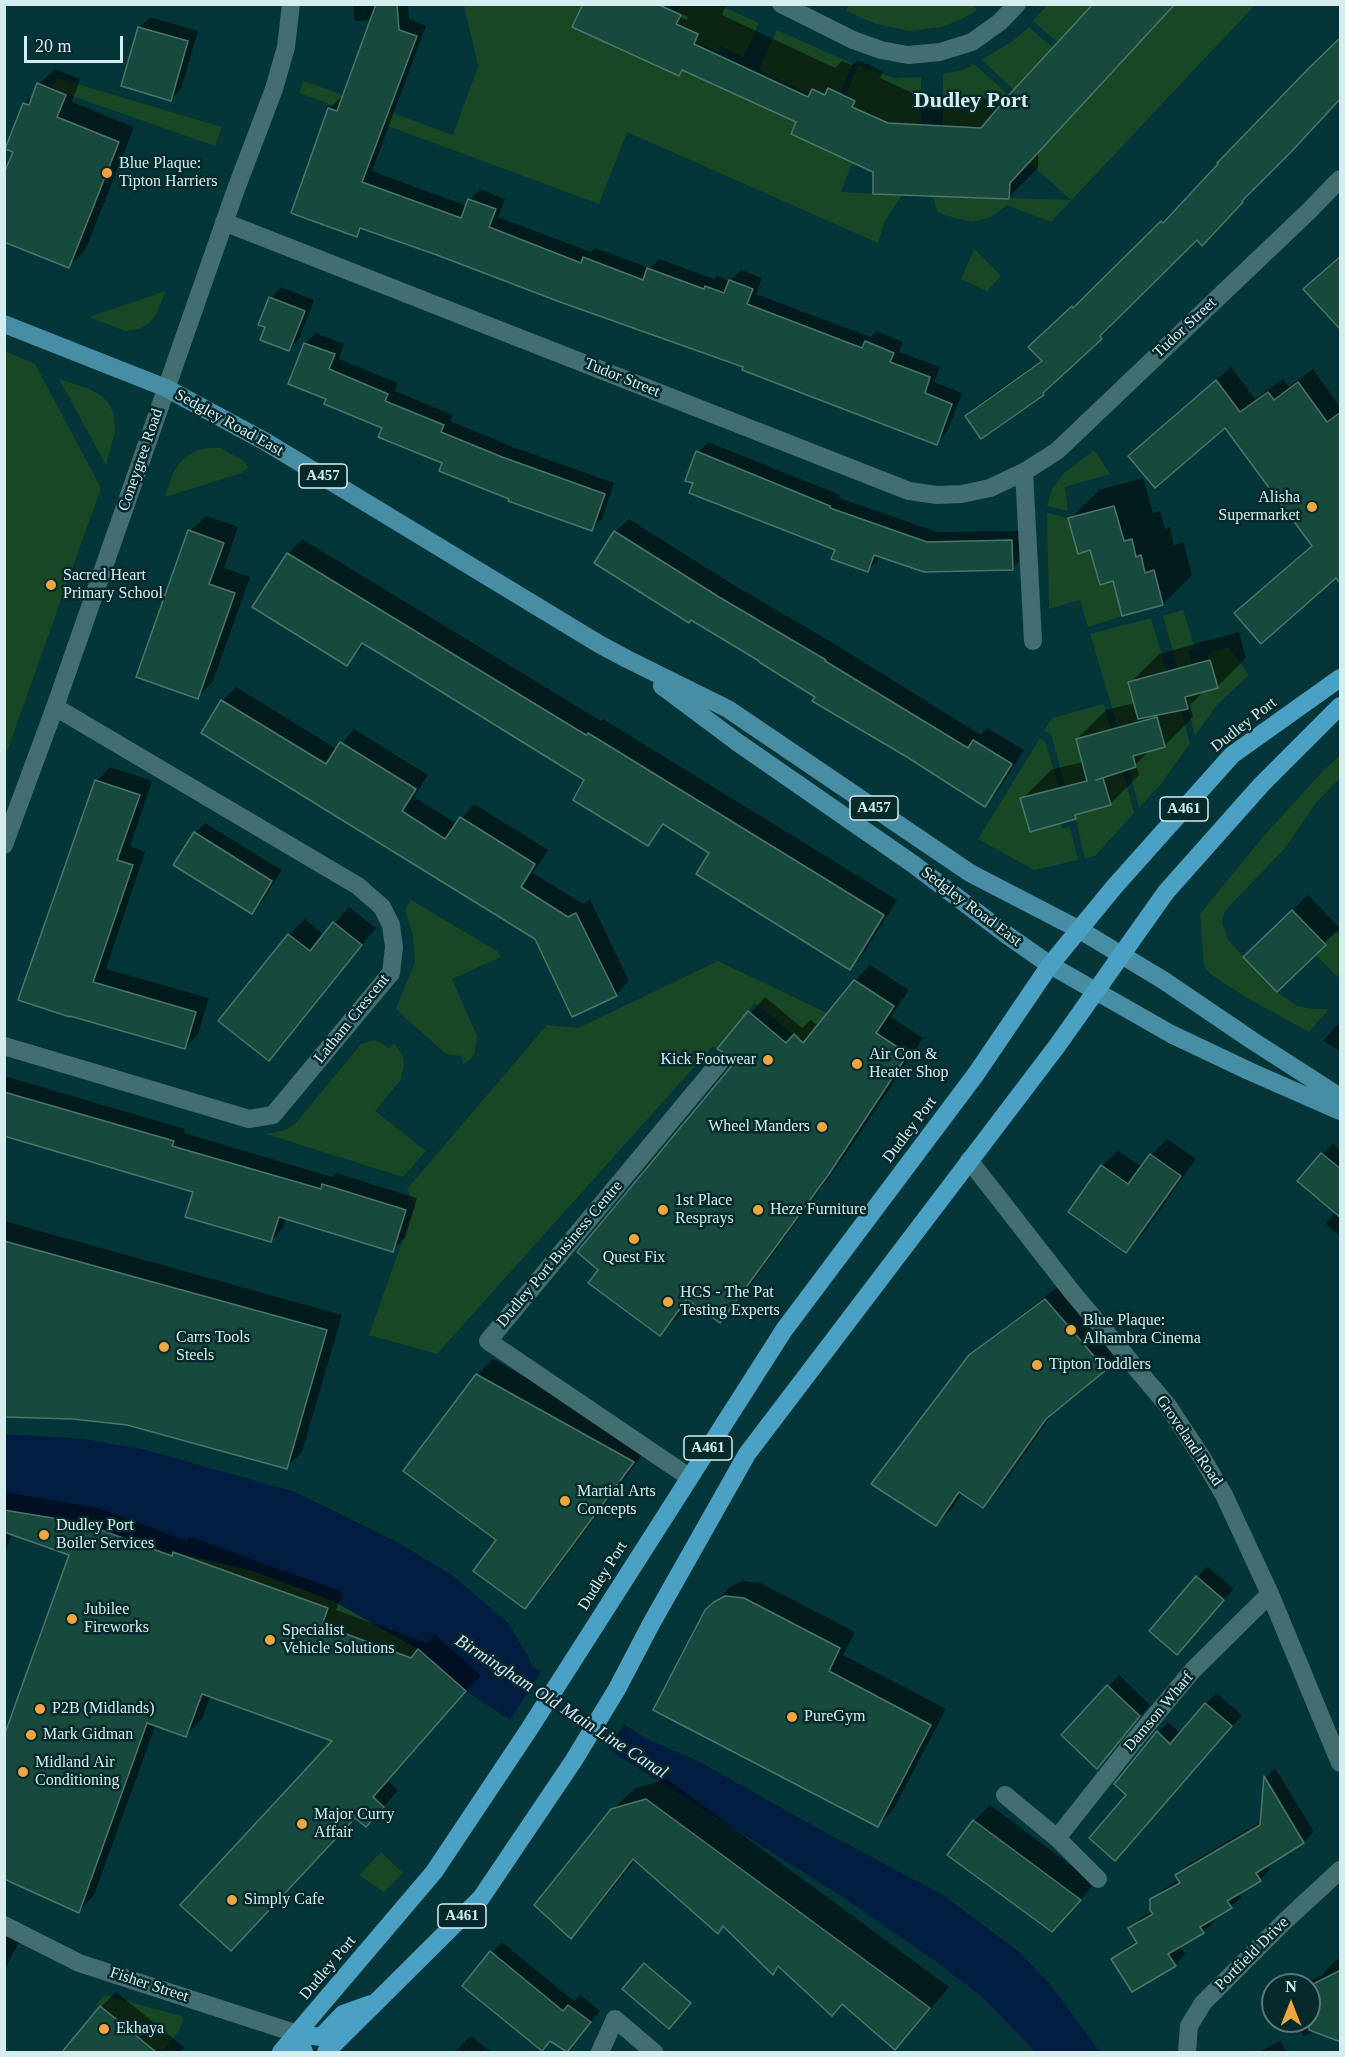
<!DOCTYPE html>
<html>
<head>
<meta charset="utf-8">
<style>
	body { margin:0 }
	#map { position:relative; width:1345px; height:2057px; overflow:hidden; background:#043538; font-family:Georgia,serif }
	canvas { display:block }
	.frame { position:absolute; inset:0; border:6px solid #d6edef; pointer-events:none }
	.north { position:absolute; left:1261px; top:1973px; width:60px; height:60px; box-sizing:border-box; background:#06292c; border:2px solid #59777a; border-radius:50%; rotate:0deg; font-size:16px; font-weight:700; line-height:24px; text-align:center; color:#d6edef }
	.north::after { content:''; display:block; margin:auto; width:21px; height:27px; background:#f0a63f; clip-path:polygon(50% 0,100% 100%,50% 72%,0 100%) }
	.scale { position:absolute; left:24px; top:36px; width:99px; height:27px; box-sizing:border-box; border:3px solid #d6edef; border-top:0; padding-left:8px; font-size:18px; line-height:21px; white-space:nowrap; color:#d6edef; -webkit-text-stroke:4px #06292c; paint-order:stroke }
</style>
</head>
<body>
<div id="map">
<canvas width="1345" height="2057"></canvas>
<div class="frame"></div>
<div class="north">N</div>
<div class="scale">20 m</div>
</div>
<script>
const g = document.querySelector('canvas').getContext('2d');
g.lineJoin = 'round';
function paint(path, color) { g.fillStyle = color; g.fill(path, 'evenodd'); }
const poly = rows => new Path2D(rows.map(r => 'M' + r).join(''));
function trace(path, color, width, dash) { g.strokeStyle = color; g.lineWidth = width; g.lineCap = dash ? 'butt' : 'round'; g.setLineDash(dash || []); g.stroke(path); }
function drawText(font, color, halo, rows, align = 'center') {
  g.font = font + ' Georgia,serif'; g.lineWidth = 5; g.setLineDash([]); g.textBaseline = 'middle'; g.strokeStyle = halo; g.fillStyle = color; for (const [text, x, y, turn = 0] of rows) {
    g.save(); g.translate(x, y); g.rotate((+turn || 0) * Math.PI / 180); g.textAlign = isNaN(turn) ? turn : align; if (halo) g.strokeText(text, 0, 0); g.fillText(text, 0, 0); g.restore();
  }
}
paint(poly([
	[681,4,719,5,759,23,743,57,720,46,717,51,695,41,698,34,676,24,680,16,676,13],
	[464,5,583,5,572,26,679,76,682,70,796,122,791,134,851,162,872,117,852,107,855,100,845,96,858,66,895,78,921,77,921,125,907,124,870,131,856,166,851,166,841,192,902,195,885,221,878,243,627,132,599,204,299,93,304,81,453,135,478,66],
	[849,5,973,4,977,10,960,20,942,27,909,31,876,24,846,11],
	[1047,5,1096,5,1058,43,1033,21],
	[1172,5,1255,5,1051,222,1007,205,991,217,972,222,944,215,937,211,933,196,1071,200,1000,136,951,134,951,126,943,125,943,74,963,70,974,64,1009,95,1003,103,999,126,1033,158,1173,6],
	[1029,27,1053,48,1014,90,982,60,1014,40],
	[777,30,853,64,840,94,828,88,825,95,812,89,809,94,759,70],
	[57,78,222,127,215,146,52,89],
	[974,249,1001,276,987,291,961,279],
	[166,291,156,315,148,324,138,329,125,331,89,317],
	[5,351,35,364,101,488,5,757],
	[59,379,87,388,102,396,109,404,114,414,115,432,106,465],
	[208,448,220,448,244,461,248,467,242,473,165,497,173,473,179,464,187,456,198,450],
	[1094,450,1110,474,1065,487,1068,511,1047,506,1052,489,1064,473],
	[1047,513,1068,518,1078,553,1090,550,1099,585,1113,581,1122,616,1088,627,1080,600,1049,609],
	[1183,610,1195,649,1188,651,1192,665,1178,669,1163,616],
	[1151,618,1167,672,1128,682,1139,722,1118,728,1090,634],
	[1229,647,1249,675,1217,705,1195,736,1185,697,1217,688,1208,654],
	[1104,704,1111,730,1076,739,1087,780,1065,786,1051,734,1044,731,1052,718],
	[1181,710,1190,743,1161,784,1139,808,1129,769,1133,756,1165,747,1157,717],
	[1040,738,1045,741,1059,788,1021,798,1030,831,1061,823,1062,829,1070,827,1078,860,1034,870,978,839],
	[1340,755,1340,778,1316,803,1284,849,1225,911,1222,922,1228,940,1277,992,1297,1006,1313,1009,1329,1009,1309,1032,1247,998,1210,974,1204,966,1200,914,1262,838,1322,772],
	[1123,771,1134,813,1095,856,1085,859,1075,815,1110,805,1103,776],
	[411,900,497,951,501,957,452,979,477,1036,475,1053,470,1060,463,1064,461,1056,446,1054,401,1014,396,1008,415,962,413,935,405,910],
	[1335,933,1340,933,1340,973,1337,977,1316,955,1326,945,1323,942],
	[718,961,827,1013,804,1043,755,1003,717,1049,713,1046,437,1354,369,1335,415,1205,407,1189,547,1025,578,1028],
	[374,1040,382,1043,389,1049,394,1043,403,1056,404,1065,400,1081,375,1111,426,1151,403,1177,266,1134,285,1130,296,1123,361,1044],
	[173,1552,253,1571,333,1600,418,1649,303,1780,299,1776,329,1740,322,1625,327,1608],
	[381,1852,403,1873,384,1892,359,1875],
	[105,1995,184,2017,180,2029,162,2052,156,2052,96,2004]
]), '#174724');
paint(poly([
	[5,1434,84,1439,143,1449,295,1492,397,1542,452,1575,508,1623,529,1658,532,1666,647,1739,696,1760,819,1829,943,1895,1018,1951,1049,1983,1100,2052,1034,2052,1031,2047,980,1995,935,1961,846,1899,525,1697,510,1720,466,1691,418,1649,333,1601,253,1571,127,1540,81,1523,5,1511]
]), '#001d3f');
paint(poly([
	[543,1669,625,1722,606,1753,526,1701,513,1722,510,1720]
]), '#043538');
paint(poly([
	[353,4,408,4,409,19,426,26,372,171,467,206,469,200,480,189,505,199,498,217,591,252,595,248,650,268,659,259,714,279,717,276,730,281,741,270,762,278,756,294,870,337,877,331,903,342,899,352,940,367,934,382,962,393,947,432,937,443,745,366,364,228,356,235,329,109,340,98,342,99,372,20,355,21],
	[652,4,687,20,688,17,659,4,725,4,726,5,722,15,835,68,842,61,852,65,858,60,883,71,880,78,917,95,1009,99,1094,4,1175,4,1038,152,1038,168,1009,197,875,171,798,122,684,69,679,74],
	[150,17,198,31,181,89,171,99,139,28],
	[55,69,80,79,72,102,134,127,85,251,69,266,15,152,24,104,35,93,39,84],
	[1251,189,1253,191,1213,233,1197,238,1109,325,1112,327,1053,382,1054,384,1043,394,967,416,977,405,1042,360,1041,337,1083,297,1085,299,1172,212,1174,214],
	[281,287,314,300,299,339,289,350,271,298],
	[316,333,344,344,339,359,398,383,395,391,453,415,450,421,513,447,614,483,602,519,591,529,511,498,328,398,290,383,305,343],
	[1231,367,1255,399,1283,379,1289,387,1313,369,1340,407,1340,582,1336,576,1250,599,1313,545,1226,426,1130,456],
	[708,442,840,495,839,498,938,532,1022,531,1023,558,1012,568,880,555,878,560,868,570,836,549,695,482,698,452],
	[1143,478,1153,513,1160,511,1165,529,1170,527,1174,545,1183,542,1192,575,1163,604,1114,580,1070,519,1099,490],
	[206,516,238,527,224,568,250,577,213,681,198,697,190,531],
	[629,519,732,584,838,646,981,735,987,728,1024,750,998,791,985,805,817,696,615,532],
	[302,539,601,721,603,719,897,900,864,953,850,968,711,853,666,824,648,845,587,779,365,644,347,664,288,554],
	[1239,632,1246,658,1217,687,1204,691,1190,705,1193,717,1164,746,1150,750,1136,764,1139,775,1110,804,1080,812,1075,818,1022,799,1051,770,1083,762,1077,739,1106,710,1135,703,1130,683,1159,654],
	[236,687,337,749,354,729,428,775,414,797,457,824,474,804,548,850,533,873,583,904,590,900,629,981,616,995,536,938,203,732,222,701],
	[110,767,152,781,130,846,145,852,106,969,209,998,198,1034,185,1048,71,1014,97,781],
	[205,823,282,870,262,902,251,912,195,833],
	[1308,895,1340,928,1277,990,1261,941],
	[349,907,376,928,285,1043,269,1059,221,1021,289,935,305,919,324,935],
	[870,965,909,990,891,1017,923,1038,844,1157,735,1306,720,1321,690,1299,676,1319,660,1334,736,1063,719,1048,765,997,802,1028,811,1020,818,1026,855,981],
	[1340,1022,1340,1051,1323,1041],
	[4,1076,185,1129,184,1133,332,1177,336,1173,417,1198,405,1238,392,1250,286,1218,283,1228,271,1241,195,1191,4,1134],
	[1167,1139,1196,1159,1142,1235,1126,1251,1102,1166,1118,1151,1142,1167,1151,1155],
	[1333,1143,1340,1150,1340,1236,1325,1224,1335,1212,1299,1181],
	[4,1221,342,1315,302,1452,286,1467,151,1429,102,1420,4,1416],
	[1062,1284,1120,1354,1105,1369,1056,1409,998,1491,982,1507,962,1493,952,1509,936,1524,967,1359,984,1343],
	[493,1359,649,1446,540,1592,524,1607,498,1540,477,1375],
	[4,1492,98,1508,187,1541,190,1537,343,1592,336,1610,427,1643,435,1635,481,1675,387,1780,398,1790,381,1810,335,1740,211,1695,202,1719,186,1735,156,1724,94,1895,79,1911,10,1880,4,1886,4,1740,71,1554,12,1533,4,1555],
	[1207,1566,1234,1589,1187,1643,1151,1631],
	[742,1581,760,1583,855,1632,843,1655,946,1709,893,1810,878,1825,706,1611,731,1586],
	[1119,1675,1150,1705,1097,1767,1063,1735],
	[1216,1693,1242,1715,1126,1848,1128,1795,1158,1732,1168,1722,1180,1733],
	[1275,1768,1314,1832,1304,1842,1267,1864,1270,1869,1260,1880,1239,1892,1241,1897,1231,1907,1212,1918,1214,1922,1203,1932,1179,1945,1185,1954,1175,1965,1113,1959,1124,1949,1138,1940,1130,1928,1140,1918,1153,1911,1152,1900,1163,1889,1179,1880,1177,1875,1187,1865,1262,1821,1266,1777],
	[667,1779,949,1987,915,2028,895,2048,843,2003,832,2014,780,1966,773,1973,725,1925,718,1932,636,1859,591,1916,571,1937,612,1810,634,1789],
	[990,1805,1095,1883,1068,1914,974,1821],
	[4,1929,21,1938,4,1971],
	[502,1942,574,2001,580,1995,600,2011,566,2051,551,2039,492,1952],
	[1340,1958,1340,2040,1314,2031,1303,2036,1295,2021,1309,2021,1309,1985,1303,1985,1324,1974,1323,1973,1334,1962],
	[116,1992,185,2048,181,2052,64,2052,101,2007],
	[471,2036,491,2052,454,2052],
	[1280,2041,1287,2052,1259,2052]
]), '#0007');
const building = poly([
	[376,4,397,4,399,30,417,36,362,182,461,218,468,199,496,209,489,227,581,263,583,257,643,280,647,268,704,289,705,286,724,293,729,280,753,289,747,304,862,348,865,341,894,353,890,362,930,377,925,393,952,404,937,445,742,370,743,367,560,302,437,255,360,228,357,237,291,213,328,108,337,111,376,4],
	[583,4,657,4,681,15,676,24,698,34,694,44,808,97,812,89,825,95,828,88,855,101,852,107,888,123,981,128,1009,95,1093,4,1175,4,1010,183,1009,199,873,194,873,172,791,134,796,122,682,70,679,76,572,27,583,4],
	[138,27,188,41,171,101,121,86,138,27],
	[1341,37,1341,98,1291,152,1242,201,1243,202,1202,246,1197,240,1100,336,1102,339,1043,393,1044,395,981,439,965,416,1042,361,1028,347,1072,306,1073,308,1161,221,1163,223,1218,164,1217,163,1222,158,1309,68,1341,37],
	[37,83,66,95,57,117,119,142,69,268,4,242,4,173,13,152,5,149,23,103,29,105,37,83],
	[1341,256,1341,330,1303,289,1341,256],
	[269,297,305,311,289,351,260,340,265,327,258,325,269,297],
	[304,343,335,354,329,369,388,394,385,401,444,425,441,432,502,457,605,494,592,531,508,501,509,499,439,471,442,463,378,437,382,428,324,404,326,399,288,384,304,343],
	[1216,380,1240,412,1268,392,1274,400,1298,382,1327,422,1341,412,1341,584,1336,578,1261,644,1234,613,1312,546,1225,428,1155,488,1128,456,1216,380],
	[696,451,830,506,830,508,927,542,1012,540,1013,570,924,572,874,555,868,572,831,559,835,550,689,493,693,483,685,481,696,451],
	[1114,506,1124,541,1132,539,1136,557,1141,555,1145,573,1154,570,1163,605,1122,616,1113,581,1100,585,1090,550,1078,554,1068,518,1114,506],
	[188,530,224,543,209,584,235,593,198,699,136,677,188,530],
	[614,531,719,597,826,660,825,661,968,748,973,740,1012,764,985,807,907,757,812,701,815,697,759,662,759,661,691,620,689,623,594,563,614,531],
	[287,553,586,735,588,733,884,915,850,970,696,874,709,853,663,824,648,846,573,800,584,780,382,655,362,643,347,666,252,607,287,553],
	[1210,660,1218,688,1185,697,1188,709,1138,719,1128,682,1210,660],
	[221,700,326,764,340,742,416,789,402,811,445,839,460,817,535,864,521,887,568,917,576,913,617,996,572,1017,535,939,201,733,221,700],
	[1157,717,1165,747,1133,756,1136,767,1096,780,1103,778,1111,805,1075,815,1076,819,1030,832,1020,798,1087,781,1076,739,1157,717],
	[95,780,140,795,117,860,133,865,93,982,196,1012,185,1049,70,1016,70,1017,18,1000,95,780],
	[194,832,272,881,252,914,173,865,194,832],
	[1292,910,1326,945,1277,992,1243,957,1292,910],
	[333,922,362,945,269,1061,218,1021,288,934,310,951,333,922],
	[854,980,894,1006,876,1033,908,1054,829,1174,720,1323,687,1299,660,1336,588,1283,598,1270,577,1252,734,1063,726,1054,717,1049,748,1011,786,1043,794,1034,803,1043,854,980],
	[4,1092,174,1141,172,1146,321,1189,322,1184,406,1210,393,1252,279,1217,271,1242,185,1217,193,1192,4,1136,4,1092],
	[1321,1153,1341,1169,1341,1218,1297,1181,1321,1153],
	[1150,1154,1181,1176,1126,1253,1068,1212,1101,1165,1128,1184,1150,1154],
	[4,1241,327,1330,287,1469,127,1425,73,1419,4,1417,4,1241],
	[1045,1299,1106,1370,1046,1419,983,1508,959,1492,936,1526,871,1484,969,1355,1045,1299],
	[476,1374,634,1462,525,1609,473,1571,496,1540,403,1471,476,1374],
	[4,1510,82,1523,172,1556,173,1552,328,1608,322,1625,411,1658,418,1649,466,1691,373,1797,384,1807,366,1827,355,1818,231,1951,180,1905,332,1741,202,1694,186,1737,147,1723,79,1913,4,1879,4,1736,69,1555,4,1532,4,1510],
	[1196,1576,1224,1600,1177,1655,1149,1631,1196,1576],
	[725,1596,744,1598,840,1648,829,1671,931,1725,878,1827,653,1710,705,1610,714,1602,725,1596],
	[1107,1685,1140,1716,1097,1769,1061,1735,1107,1685],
	[1205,1703,1232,1726,1115,1861,1089,1838,1126,1795,1114,1784,1157,1731,1170,1744,1205,1703],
	[1264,1776,1304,1843,1256,1873,1261,1881,1227,1901,1232,1908,1200,1927,1204,1933,1168,1954,1176,1966,1132,1992,1111,1959,1137,1943,1128,1928,1153,1914,1150,1910,1150,1899,1180,1883,1175,1875,1260,1825,1264,1776],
	[646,1799,930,2008,895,2050,842,2004,832,2016,778,1966,773,1975,723,1926,718,1934,633,1859,571,1939,534,1905,611,1809,646,1799],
	[973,1820,1081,1900,1052,1932,947,1855,973,1820],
	[490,1951,563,2011,568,2005,591,2022,567,2052,550,2041,542,2051,462,1986,490,1951],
	[644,1963,691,2003,669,2029,622,1989,644,1963],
	[1341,1970,1341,2042,1309,2030,1309,1986,1341,1970],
	[100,2006,156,2052,62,2052,100,2006]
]);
paint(building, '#18493d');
trace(building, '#4c756a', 1.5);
trace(poly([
	[781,4,853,40,881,50,908,55,940,52,972,42,1000,22,1017,4],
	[224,222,909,491,937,495,962,494,990,488,1024,472,1057,451,1309,211,1340,179],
	[1024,472,1033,641],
	[4,845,55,707,236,189,274,89,286,47,291,4],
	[4,1046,249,1119,273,1115,391,973,394,947,391,925,382,907,358,886,55,707],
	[689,1477,488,1341,719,1063],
	[1005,1795,1057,1838,1098,1879],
	[1057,1838,1133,1742,1193,1670,1270,1594],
	[4,1925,79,1963,298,2034],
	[600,2052,615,2019,654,2052],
	[1187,2052,1189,2026,1203,2003,1284,1922,1340,1870]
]), '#426e71', 18);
trace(poly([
	[969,1160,1072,1292,1168,1406,1203,1459,1224,1495,1270,1594,1340,1763]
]), '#426e71', 18);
trace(poly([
	[4,324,166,388,266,442,599,644,627,659,728,709,970,873,1080,930,1163,980,1253,1041,1340,1097],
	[662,686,737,742,913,864,1007,935,1050,965,1171,1034,1249,1071,1340,1111]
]), '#478da3', 18);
trace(poly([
	[298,2034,321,2037,343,2014,371,2004],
	[298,2034,304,2052],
	[281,2052,434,1872,528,1731,784,1330,976,1074,1050,965,1115,886,1232,755,1340,678],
	[326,2052,481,1898,574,1760,617,1689,651,1624,747,1454,1057,1046,1166,892,1262,784,1340,706]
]), '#4aa1c4', 18);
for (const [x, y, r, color] of [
	[107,173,6,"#f0a63f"],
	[1312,507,6,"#f0a63f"],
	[51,585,6,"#f0a63f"],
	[768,1060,6,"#f0a63f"],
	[857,1064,6,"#f0a63f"],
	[822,1127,6,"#f0a63f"],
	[663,1210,6,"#f0a63f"],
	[758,1210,6,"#f0a63f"],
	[634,1239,6,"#f0a63f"],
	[668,1302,6,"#f0a63f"],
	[1071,1330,6,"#f0a63f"],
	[164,1347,6,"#f0a63f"],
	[1037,1365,6,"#f0a63f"],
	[565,1501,6,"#f0a63f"],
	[44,1535,6,"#f0a63f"],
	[72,1619,6,"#f0a63f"],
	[270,1640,6,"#f0a63f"],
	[40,1709,6,"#f0a63f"],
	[792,1717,6,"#f0a63f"],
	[31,1735,6,"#f0a63f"],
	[23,1772,6,"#f0a63f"],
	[302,1824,6,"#f0a63f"],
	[232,1900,6,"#f0a63f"],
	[104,2029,6,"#f0a63f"]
]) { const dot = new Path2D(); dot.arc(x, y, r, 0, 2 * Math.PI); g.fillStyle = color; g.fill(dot); trace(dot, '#06292c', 2); }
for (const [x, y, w] of [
	[323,476,48],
	[874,808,48],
	[1184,809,48],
	[708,1448,48],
	[462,1916,48]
]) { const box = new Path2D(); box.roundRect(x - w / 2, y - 12, w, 24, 4.5); g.fillStyle = '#06292c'; g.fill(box); trace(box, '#d6edef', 1.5); }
drawText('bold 15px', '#d6edef', null, [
	["A457",323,476],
	["A457",874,808],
	["A461",1184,809],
	["A461",708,1448],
	["A461",462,1916]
]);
drawText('16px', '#d6edef', '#06292c', [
	["Blue Plaque:",119,164],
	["Tipton Harriers",119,182],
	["Alisha",1300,498,"right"],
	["Supermarket",1300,516,"right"],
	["Sacred Heart",63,576],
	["Primary School",63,594],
	["Air Con &",869,1055],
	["Heater Shop",869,1073],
	["Kick Footwear",756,1060,"right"],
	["Wheel Manders",810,1127,"right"],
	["1st Place",675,1201],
	["Resprays",675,1219],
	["Heze Furniture",770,1210],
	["Quest Fix",634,1258,"center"],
	["HCS - The Pat",680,1293],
	["Testing Experts",680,1311],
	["Blue Plaque:",1083,1321],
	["Alhambra Cinema",1083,1339],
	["Carrs Tools",176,1338],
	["Steels",176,1356],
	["Tipton Toddlers",1049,1365],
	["Martial Arts",577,1492],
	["Concepts",577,1510],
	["Dudley Port",56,1526],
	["Boiler Services",56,1544],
	["Jubilee",84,1610],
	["Fireworks",84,1628],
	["Specialist",282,1631],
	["Vehicle Solutions",282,1649],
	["P2B (Midlands)",52,1709],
	["PureGym",804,1717],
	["Mark Gidman",43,1735],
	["Midland Air",35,1763],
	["Conditioning",35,1781],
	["Major Curry",314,1815],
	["Affair",314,1833],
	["Simply Cafe",244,1900],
	["Ekhaya",116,2029]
], 'left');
drawText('16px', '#d6edef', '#06292c', [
	["Tudor Street",1185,328,-43],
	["Tudor Street",622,378,22],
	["Sedgley Road East",229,423,29],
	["Coneygree Road",141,460,-71],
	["Dudley Port",1244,725,-38],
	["Sedgley Road East",971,907,37],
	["Latham Crescent",352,1019,-51],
	["Dudley Port",910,1130,-53],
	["Dudley Port Business Centre",560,1254,-50],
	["Groveland Road",1189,1441,56],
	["Dudley Port",603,1576,-58],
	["Damson Wharf",1159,1712,-50],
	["Portfield Drive",1252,1954,-45],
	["Dudley Port",328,1968,-50],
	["Fisher Street",149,1985,18]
]);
drawText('italic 18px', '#d7e3f2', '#06292c', [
	["Birmingham Old Main Line Canal",561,1707,33]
]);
drawText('bold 22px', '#d6edef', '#06292c', [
	["Dudley Port",971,101]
]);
</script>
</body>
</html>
